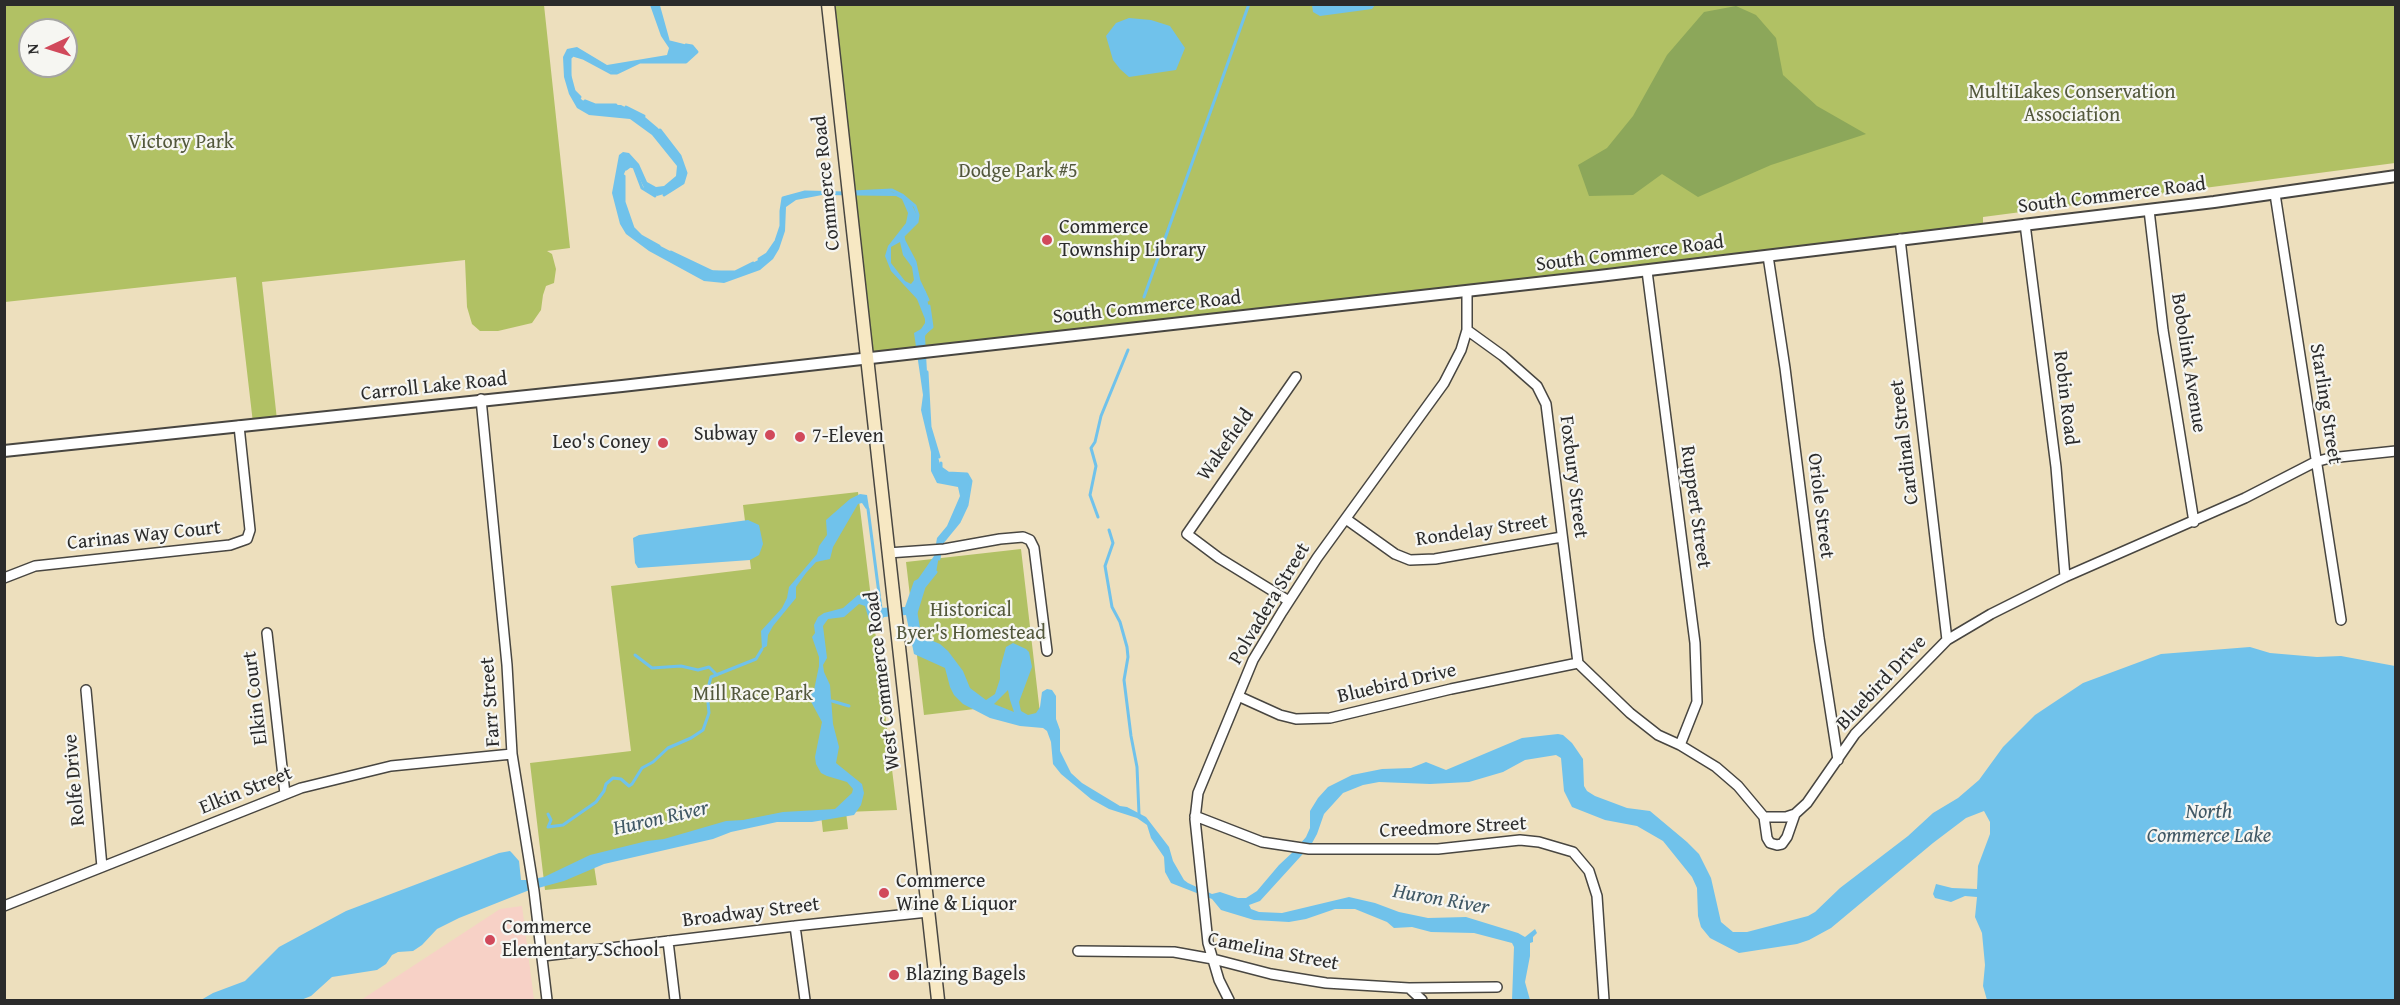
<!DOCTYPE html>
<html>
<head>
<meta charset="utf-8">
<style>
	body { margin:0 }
	#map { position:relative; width:2400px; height:1005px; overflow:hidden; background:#eddfbd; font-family:"Gentium Book Plus",serif }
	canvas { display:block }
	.frame { position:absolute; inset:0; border:6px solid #2b2b2b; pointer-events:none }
	.north { position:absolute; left:18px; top:18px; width:60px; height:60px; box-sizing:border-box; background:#f6f6f2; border:2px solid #a5a5a2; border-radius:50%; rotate:266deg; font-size:16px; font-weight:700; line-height:24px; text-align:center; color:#2b2b2b }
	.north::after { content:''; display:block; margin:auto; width:21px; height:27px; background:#d1495b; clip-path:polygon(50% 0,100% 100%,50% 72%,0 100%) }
</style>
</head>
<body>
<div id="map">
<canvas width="2400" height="1005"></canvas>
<div class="frame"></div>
<div class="north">N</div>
</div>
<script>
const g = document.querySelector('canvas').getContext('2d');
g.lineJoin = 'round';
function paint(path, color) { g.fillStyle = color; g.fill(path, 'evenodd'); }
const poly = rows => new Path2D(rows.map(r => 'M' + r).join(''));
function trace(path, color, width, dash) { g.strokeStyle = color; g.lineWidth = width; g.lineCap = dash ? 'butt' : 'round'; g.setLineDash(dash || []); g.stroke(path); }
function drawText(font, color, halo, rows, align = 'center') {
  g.font = font + ' "Gentium Book Plus",serif'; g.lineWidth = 4.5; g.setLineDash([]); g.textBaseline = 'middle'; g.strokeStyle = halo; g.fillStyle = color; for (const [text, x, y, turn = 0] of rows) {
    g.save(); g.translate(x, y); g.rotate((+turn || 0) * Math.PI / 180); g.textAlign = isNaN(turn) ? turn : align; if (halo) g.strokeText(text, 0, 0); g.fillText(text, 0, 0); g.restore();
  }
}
paint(poly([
	[522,906,534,1000,361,1000,500,909]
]), '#f7d1c6');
paint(poly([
	[4,5,544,5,570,248,547,251,552,254,556,269,554,283,546,286,543,295,541,310,532,323,498,331,480,331,472,324,467,307,465,260,262,282,277,420,253,423,236,277,5,302],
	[30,30,66,30,66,66,30,66],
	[830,5,2395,5,2395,163,1983,217,1983,228,868,355],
	[858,492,897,810,846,812,848,829,823,832,821,815,782,817,593,859,597,885,545,890,530,763,631,751,611,586,751,569,743,505],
	[1021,549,1041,722,975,709,924,715,906,562]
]), '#b1c164');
paint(poly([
	[1736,6,1756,15,1776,38,1783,75,1817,106,1866,134,1771,165,1698,197,1662,174,1633,195,1589,196,1578,165,1607,148,1633,116,1667,55,1704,12]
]), '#8ca75a');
paint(poly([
	[650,5,658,5,668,40,692,46,696,50,696,54,688,61,640,62,614,73,578,56,573,55,570,58,572,86,582,100,595,105,621,105,645,117,658,128,680,156,685,168,686,177,683,183,671,192,657,196,645,190,634,167,627,167,624,174,623,197,633,228,641,236,707,270,735,272,764,257,772,248,781,226,781,206,783,198,786,196,816,191,846,193,886,190,902,195,910,201,918,217,915,225,903,235,904,240,915,262,919,281,926,292,932,327,925,336,930,427,941,468,948,473,967,474,971,481,967,505,959,522,941,544,936,573,924,587,920,599,917,610,920,628,928,639,940,644,948,651,963,671,970,688,986,700,995,694,1000,679,1000,669,1006,647,1013,643,1026,649,1029,652,1032,667,1019,702,1021,711,1028,715,1036,713,1040,707,1042,692,1047,689,1052,690,1056,696,1056,719,1060,730,1060,751,1071,773,1082,783,1120,806,1127,807,1146,817,1169,847,1173,861,1184,880,1188,883,1212,894,1220,892,1238,898,1246,898,1257,891,1279,865,1294,851,1306,837,1310,828,1310,811,1318,798,1328,787,1352,775,1382,769,1411,768,1426,762,1446,770,1522,738,1558,734,1563,735,1572,743,1583,759,1584,786,1587,791,1595,796,1627,808,1650,811,1687,842,1699,854,1711,878,1721,922,1733,932,1747,932,1808,916,1815,912,1840,888,1908,836,1933,813,1958,798,1979,780,2003,747,2035,715,2083,683,2161,654,2250,647,2270,653,2317,657,2341,656,2395,666,2395,1000,1987,1000,1983,986,1985,965,1982,933,1975,917,1977,897,1965,896,1951,902,1935,898,1933,894,1936,884,1952,888,1977,889,1978,866,1990,834,1990,822,1984,811,1966,818,1933,843,1831,928,1809,940,1797,944,1739,953,1710,938,1701,927,1698,916,1697,888,1692,877,1663,841,1637,826,1605,820,1572,807,1564,791,1561,758,1556,755,1525,760,1503,772,1469,782,1430,784,1379,782,1363,785,1343,793,1324,814,1317,834,1311,845,1260,901,1249,905,1251,909,1259,912,1282,913,1349,897,1375,903,1399,912,1428,918,1466,917,1518,933,1525,937,1535,929,1537,933,1533,937,1533,942,1530,943,1530,956,1525,982,1530,1000,1512,1000,1514,947,1512,943,1474,933,1431,932,1412,927,1394,928,1387,922,1355,909,1335,909,1306,919,1289,922,1254,920,1221,910,1212,899,1171,883,1165,872,1164,857,1151,838,1147,825,1137,818,1109,809,1091,799,1061,774,1053,764,1051,742,1047,731,1043,728,1020,726,990,718,963,704,954,695,950,687,945,668,914,654,906,615,884,617,876,625,869,620,865,606,859,604,844,617,828,619,823,626,827,658,823,665,824,672,830,685,833,724,839,747,836,763,862,784,864,793,861,805,854,815,812,822,777,822,731,832,713,839,604,864,564,881,527,891,459,918,437,929,422,945,413,951,398,952,392,955,386,964,377,970,332,977,311,996,301,1000,201,1000,213,993,245,981,279,947,346,911,499,853,510,851,512,853,519,861,521,880,526,880,544,877,590,855,647,841,664,839,726,821,743,820,783,812,835,809,852,793,853,789,847,782,827,776,821,773,816,764,815,757,822,722,809,698,814,690,819,666,819,657,812,637,815,633,814,625,818,617,824,613,843,608,858,595,869,597,874,607,877,608,905,607,914,581,918,579,934,556,937,538,947,526,960,496,958,487,937,483,931,471,931,452,921,410,923,395,914,333,921,329,925,323,925,319,917,299,891,271,885,256,888,246,906,223,908,213,902,199,896,196,822,195,796,200,786,207,785,231,779,249,773,259,760,270,724,283,704,281,649,251,626,234,620,224,612,193,619,155,623,152,629,153,639,164,647,182,656,187,664,186,676,176,677,166,652,135,630,119,589,115,577,108,569,94,564,77,563,57,567,49,577,47,607,65,667,55,669,48,661,36],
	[900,242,903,255,912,267,914,280,911,284,905,281,891,263,891,247],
	[1008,690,1010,700,1014,712,994,704],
	[1312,5,1375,4,1375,5,1372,9,1320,16,1313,12],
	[1129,18,1151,20,1170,26,1185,48,1176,70,1129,77,1120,69,1113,60,1106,36,1116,23],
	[860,494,867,495,869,508,866,509,862,503,858,504,833,547,830,559,816,562,806,573,796,587,796,598,773,626,768,635,767,646,762,649,761,631,782,608,787,598,789,587,817,554,819,546,827,535,826,520,850,499],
	[748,520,759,525,763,544,759,555,750,560,638,568,635,563,633,538,639,535]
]), '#70c2eb');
trace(poly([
	[658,4,668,40],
	[580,97,574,91,570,76,570,58,573,55,583,58,611,73,617,73,640,62,686,62,697,52,692,46,686,45],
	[585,101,595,105,616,105],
	[626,107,644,116],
	[660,130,680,156,686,173,683,183,664,195],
	[626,169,630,166,634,167,642,188,655,196],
	[624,176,624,202,633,228,641,236,659,246],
	[853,192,892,190,902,195,915,206,918,215,917,222,903,236,904,241,915,262,919,281,928,300],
	[671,252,713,272,735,272,753,263],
	[759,259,767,254,776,241,781,226,781,211,783,198,805,192,846,193],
	[1144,297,1249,4],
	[926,332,932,327,929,306],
	[927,372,930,427,939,457],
	[868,509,881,609],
	[1098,517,1090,495,1096,466,1091,448,1095,442,1101,416,1128,350],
	[1109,530,1113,543,1105,566,1112,607,1120,622,1127,647,1128,657,1124,680,1131,736,1137,767,1139,814],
	[939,559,941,544,959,522,967,505,971,481,967,474,948,473,941,468,941,463],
	[916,613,924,587,936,572],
	[635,655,652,668,681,666,698,670,709,667,717,675],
	[832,701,849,706],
	[548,814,551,820,548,827,563,825,596,802,604,791,606,784,613,778,621,779,629,786,632,784,642,768,653,762,668,748,691,738,703,730,709,713,707,692,711,677,756,659,762,649]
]), '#70c2eb', 3);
const minor = poly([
	[2275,194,2341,620],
	[2149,210,2163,330,2194,522],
	[2025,224,2056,467,2065,577],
	[1900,239,1947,640],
	[1768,256,1785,368,1819,638,1838,760],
	[1647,271,1695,643,1697,702,1680,745],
	[1467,330,1503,356,1537,386,1546,404,1578,663],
	[481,399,507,665,512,754,534,891,547,1000],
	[1346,519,1395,554,1410,560,1435,559,1562,537],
	[888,553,944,549,1000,539,1023,537,1030,540,1034,548,1047,651],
	[4,578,35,566,230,545,247,539,250,530,239,426],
	[1289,601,1219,558,1187,534,1296,377],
	[267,633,285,794],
	[1578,663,1630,713,1658,735,1680,745,1716,767,1738,786,1764,817,1786,817,1795,814,1807,803,1855,734,1947,640,1991,614,2065,577,2245,498,2315,462,2330,458,2396,451],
	[86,690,102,867],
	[1238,696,1280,715,1296,719,1330,718,1451,689,1578,663],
	[1195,816,1262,842,1309,849,1438,849,1520,840,1539,842,1573,852,1589,871,1597,896,1604,1000],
	[1764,817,1767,838,1770,843,1777,845,1782,844,1787,837,1795,814],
	[4,906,301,788,391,766,512,754],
	[795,926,805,1000],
	[668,941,675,1000],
	[1078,951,1174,952,1213,959,1271,974,1326,983,1409,988,1497,987],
	[543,956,795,926,928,912],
	[1409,988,1422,1000],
	[1229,1000,1219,980,1208,943,1195,819,1198,793,1253,660,1282,612,1317,558,1444,383,1461,350,1467,330,1467,291]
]);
const tertiary = poly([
	[4,451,622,386,1599,276,2214,202,2396,176]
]);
const secondary = poly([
	[828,4,938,1000]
]);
trace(minor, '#484641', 12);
trace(tertiary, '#484641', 14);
trace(secondary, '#484641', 15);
trace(minor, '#fff', 9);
trace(tertiary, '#fff', 10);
trace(secondary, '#f7e8c3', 12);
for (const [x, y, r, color] of [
	[1047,240,6,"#d1495b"],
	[770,435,6,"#d1495b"],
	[800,437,6,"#d1495b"],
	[663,443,6,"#d1495b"],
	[884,893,6,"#d1495b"],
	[490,940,6,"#d1495b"],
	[894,975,6,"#d1495b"]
]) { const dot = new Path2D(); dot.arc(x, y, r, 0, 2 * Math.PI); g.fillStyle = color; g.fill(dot); trace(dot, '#f6f6f2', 2); }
drawText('20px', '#53583c', '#f6f6f2', [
	["MultiLakes Conservation",2072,93],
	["Association",2072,116],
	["Victory Park",181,143],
	["Dodge Park #5",1018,172],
	["Historical",971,611],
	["Byer's Homestead",971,634],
	["Mill Race Park",753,695]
]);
drawText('20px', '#2b2b2b', '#f6f6f2', [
	["Commerce Road",827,183,-96],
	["South Commerce Road",2112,196,-7],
	["South Commerce Road",1630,254,-7],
	["South Commerce Road",1147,308,-6],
	["Bobolink Avenue",2188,363,81],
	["Carroll Lake Road",434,387,-6],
	["Robin Road",2065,398,83],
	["Starling Street",2325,404,81],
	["Cardinal Street",1905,442,-97],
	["Wakefield",1226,445,-55],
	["Foxbury Street",1573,477,83],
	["Oriole Street",1820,506,83],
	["Ruppert Street",1695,507,82],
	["Rondelay Street",1482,531,-8],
	["Carinas Way Court",144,536,-6],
	["Polvadera Street",1270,604,-59],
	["West Commerce Road",883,681,-97],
	["Bluebird Drive",1882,683,-47],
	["Bluebird Drive",1397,684,-13],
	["Elkin Court",256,698,-97],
	["Farr Street",491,702,-94],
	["Rolfe Drive",75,780,-95],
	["Elkin Street",246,791,-22],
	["Creedmore Street",1453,828,-3],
	["Broadway Street",751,913,-7],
	["Camelina Street",1273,952,11]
]);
drawText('20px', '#2b2b2b', '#f6f6f2', [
	["Commerce",1059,228],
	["Township Library",1059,251],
	["Subway",758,435,"right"],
	["7-Eleven",812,437],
	["Leo's Coney",651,443,"right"],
	["Commerce",896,882],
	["Wine & Liquor",896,905],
	["Commerce",502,928],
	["Elementary School",502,951],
	["Blazing Bagels",906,975]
], 'left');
drawText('italic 21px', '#405865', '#f6f6f2', [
	["North",2209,813],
	["Commerce Lake",2209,837],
	["Huron River",661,819,-13],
	["Huron River",1441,900,10]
]);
</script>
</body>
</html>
